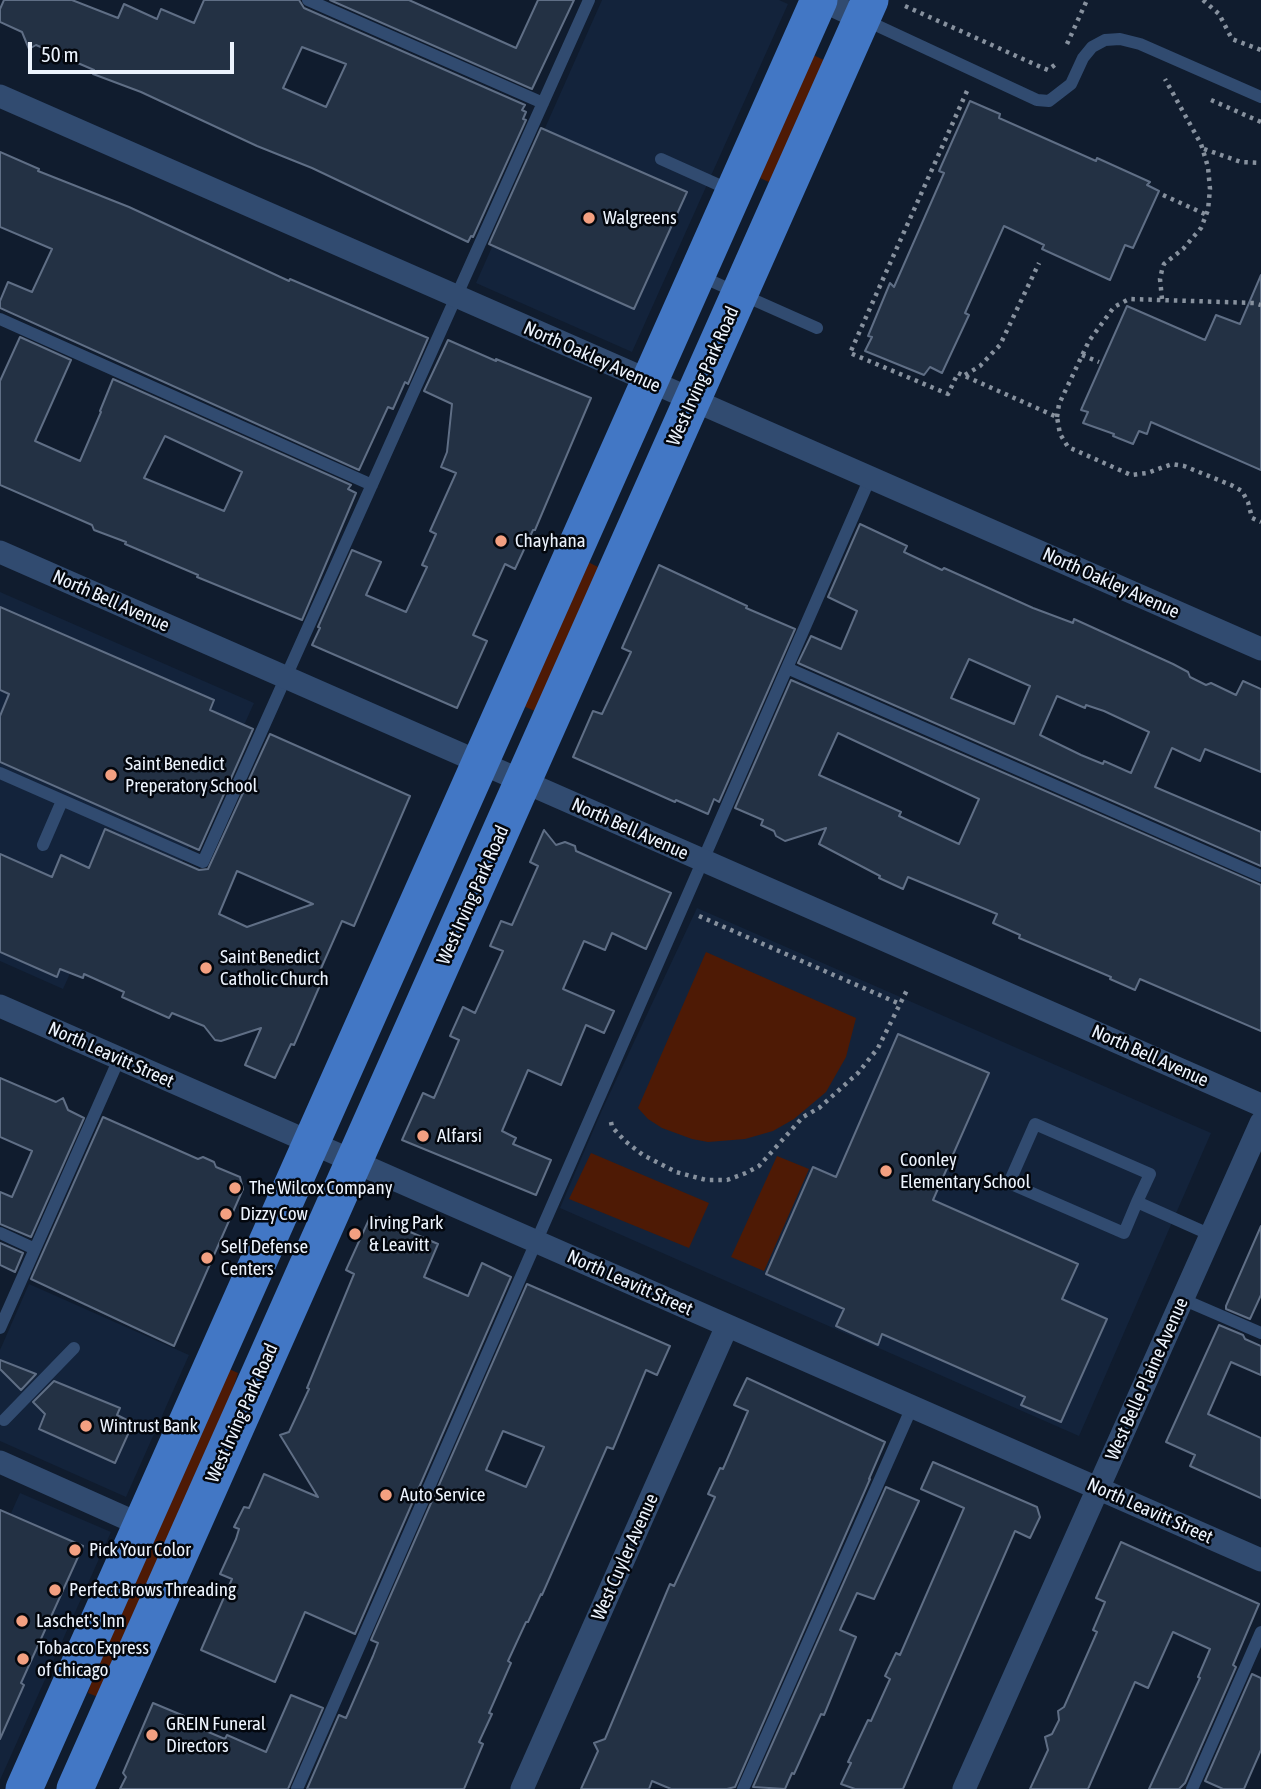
<!DOCTYPE html>
<html>
<head>
<meta charset="utf-8">
<style>
	body { margin:0 }
	#map { position:relative; width:1261px; height:1789px; overflow:hidden; background:#101c2e; font-family:"Asap Condensed",sans-serif }
	canvas { display:block }
	.scale { position:absolute; left:28px; top:42px; width:206px; height:32px; box-sizing:border-box; border:4px solid #ecf3fd; border-top:0; padding-left:9px; font-size:21px; line-height:24px; white-space:nowrap; color:#ecf3fd; -webkit-text-stroke:5px #03070e; paint-order:stroke }
</style>
</head>
<body>
<div id="map">
<canvas width="1261" height="1789"></canvas>
<div class="scale">50 m</div>
</div>
<script>
const g = document.querySelector('canvas').getContext('2d');
g.lineJoin = 'round';
function paint(path, color) { g.fillStyle = color; g.fill(path, 'evenodd'); }
const poly = rows => new Path2D(rows.map(r => 'M' + r).join(''));
function trace(path, color, width, dash) { g.strokeStyle = color; g.lineWidth = width; g.lineCap = dash ? 'butt' : 'round'; g.setLineDash(dash || []); g.stroke(path); }
function drawText(font, color, halo, rows, align = 'center') {
  g.font = font + ' "Asap Condensed",sans-serif'; g.lineWidth = 5; g.setLineDash([]); g.textBaseline = 'middle'; g.strokeStyle = halo; g.fillStyle = color; for (const [text, x, y, turn = 0] of rows) {
    g.save(); g.translate(x, y); g.rotate((+turn || 0) * Math.PI / 180); g.textAlign = isNaN(turn) ? turn : align; if (halo) g.strokeText(text, 0, 0); g.fillText(text, 0, 0); g.restore();
  }
}
paint(poly([
	[602,0,779,0,788,4,632,352,476,283],
	[0,592,254,703,178,871,127,848,63,989,0,961],
	[697,908,1211,1133,1079,1436,560,1208,602,1110],
	[29,1284,189,1355,126,1497,0,1441,0,1350],
	[20,1493,111,1532,0,1780,0,1538]
]), '#13233b');
paint(poly([
	[811,54,826,61,771,183,760,178,772,143],
	[586,561,600,568,537,712,521,705],
	[706,952,856,1018,846,1057,826,1092,794,1119,773,1131,745,1139,708,1142,692,1139,662,1128,648,1119,638,1108],
	[591,1153,709,1203,689,1248,569,1199],
	[777,1156,809,1169,764,1271,731,1257],
	[227,1368,238,1373,224,1417,98,1697,88,1693,102,1648]
]), '#4e1a05');
const building = poly([
	[4,0,72,0,118,18,124,4,157,19,161,9,194,23,204,0,299,0,304,8,525,105,522,110,526,112,523,119,526,120,473,237,471,236,468,242,312,168,257,146,141,92,93,74,94,70,36,45,29,49,22,32,0,22,0,9,4,0],
	[302,47,346,64,326,107,283,88,302,47],
	[330,0,409,0,516,48,538,0,574,0,532,89,330,0],
	[970,101,1000,114,999,118,1096,161,1097,158,1150,182,1147,185,1159,191,1133,248,1125,245,1110,280,1042,249,1044,245,1004,226,965,313,969,315,942,373,930,367,924,375,865,351,872,337,868,336,890,283,894,287,944,173,939,171,970,101],
	[541,128,687,192,634,309,489,244,541,128],
	[0,152,39,169,38,171,129,207,289,281,290,279,428,338,408,384,405,382,393,409,388,407,359,470,0,308,0,301,8,282,32,292,52,249,0,227,0,152],
	[1261,275,1261,470,1151,422,1147,434,1139,431,1133,444,1113,436,1114,434,1083,423,1088,412,1081,410,1127,306,1205,340,1216,315,1240,324,1261,275],
	[20,337,71,360,35,441,80,461,101,412,100,411,113,379,351,485,348,489,356,493,302,620,197,577,198,575,125,544,126,542,94,530,92,525,0,485,0,381,20,337],
	[165,436,242,472,224,511,144,478,165,436],
	[448,340,496,361,496,359,591,398,535,530,533,530,515,569,505,564,473,635,487,641,457,708,312,645,320,628,318,627,352,550,381,562,366,595,406,612,427,567,422,565,436,534,430,531,456,473,441,467,447,452,452,404,424,391,448,340],
	[860,524,907,546,904,552,942,570,944,568,1033,608,1073,623,1074,619,1173,664,1188,672,1190,677,1206,685,1211,683,1236,695,1243,681,1261,689,1261,772,1205,749,1200,761,1172,748,1155,787,1261,832,1261,866,798,663,811,636,841,649,857,611,828,597,860,524],
	[969,659,1030,686,1014,724,951,698,969,659],
	[1057,696,1085,708,1086,705,1104,711,1149,732,1131,773,1104,761,1103,764,1081,755,1040,735,1057,696],
	[659,565,747,606,746,608,795,629,719,802,714,799,708,814,676,800,675,802,573,757,593,711,602,714,631,652,622,648,659,565],
	[0,607,214,700,210,710,253,729,199,850,0,762,0,716,9,694,0,690,0,607],
	[791,680,1261,885,1261,1031,1140,979,1135,990,1110,979,1111,977,1019,938,1020,935,993,923,997,914,908,877,903,889,879,878,880,876,819,844,826,828,785,841,776,836,774,831,761,825,763,820,735,808,791,680],
	[838,733,979,799,959,844,899,816,901,812,819,775,838,733],
	[270,734,410,796,354,926,342,921,319,973,324,976,294,1045,291,1044,275,1078,245,1065,261,1028,221,1041,215,1040,204,1026,172,1013,169,1018,122,997,124,992,84,974,83,978,60,969,57,977,0,952,0,854,52,877,61,855,89,868,105,829,199,870,208,869,270,734],
	[237,871,313,904,247,927,219,914,237,871],
	[544,830,556,845,565,842,575,846,576,851,671,893,646,949,612,933,605,950,584,941,563,989,614,1011,604,1033,586,1025,561,1085,528,1070,502,1131,516,1138,513,1144,551,1160,536,1195,402,1140,423,1093,434,1098,459,1040,450,1036,463,1007,475,1013,503,951,490,946,501,921,512,925,538,866,530,862,544,830],
	[898,1034,989,1073,933,1200,1078,1264,1062,1299,1107,1319,1061,1422,1021,1405,1025,1397,882,1334,878,1345,836,1326,844,1309,766,1274,813,1167,836,1177,898,1034],
	[0,1078,56,1102,63,1098,68,1110,84,1118,31,1237,0,1224,0,1192,12,1197,32,1151,0,1137,0,1078],
	[103,1117,198,1159,203,1157,214,1162,216,1167,240,1177,243,1189,174,1346,31,1279,103,1117],
	[371,1215,438,1244,424,1277,468,1296,482,1263,511,1277,355,1634,305,1612,275,1682,201,1650,232,1579,220,1574,236,1539,239,1529,234,1527,244,1507,249,1508,264,1474,318,1497,280,1435,289,1432,309,1389,307,1388,354,1274,346,1270,371,1215],
	[1261,1226,1261,1295,1250,1319,1226,1309,1226,1306,1261,1226],
	[0,1243,23,1253,15,1272,0,1265,0,1243],
	[527,1284,670,1346,657,1375,646,1370,613,1449,607,1447,542,1595,541,1594,528,1622,526,1622,508,1661,511,1663,489,1713,492,1714,479,1742,483,1744,464,1789,307,1789,339,1715,346,1718,373,1656,378,1643,371,1640,527,1284],
	[503,1431,544,1447,526,1487,486,1470,503,1431],
	[1219,1325,1243,1335,1245,1339,1261,1346,1261,1375,1231,1362,1208,1414,1261,1438,1261,1498,1190,1466,1195,1455,1166,1442,1219,1325],
	[0,1360,36,1374,21,1390,0,1369,0,1360],
	[747,1378,885,1442,869,1479,870,1479,735,1787,727,1789,671,1789,652,1781,649,1789,581,1789,598,1751,594,1743,605,1739,670,1584,674,1586,715,1497,708,1494,720,1468,723,1469,748,1411,734,1405,747,1378],
	[54,1381,120,1408,117,1415,133,1423,115,1463,39,1429,45,1414,33,1402,54,1381],
	[933,1462,1037,1507,1040,1517,1030,1538,1015,1531,903,1789,855,1789,841,1784,851,1763,848,1762,868,1720,871,1721,890,1679,885,1676,896,1653,900,1655,964,1508,921,1489,933,1462],
	[886,1487,919,1501,874,1599,857,1593,840,1630,856,1637,824,1715,821,1714,794,1774,792,1773,785,1789,753,1787,886,1487],
	[0,1510,83,1546,21,1683,24,1685,0,1739,0,1510],
	[1121,1542,1259,1604,1233,1665,1236,1667,1185,1783,1179,1789,1149,1789,1200,1678,1198,1677,1210,1649,1173,1632,1148,1688,1135,1682,1088,1789,1030,1789,1048,1750,1045,1737,1052,1734,1059,1720,1058,1711,1064,1707,1097,1632,1093,1630,1105,1602,1096,1598,1121,1542],
	[1252,1674,1261,1678,1261,1750,1244,1789,1223,1789,1205,1781,1252,1674],
	[291,1695,323,1708,288,1789,120,1789,126,1777,123,1773,153,1703,184,1716,182,1721,225,1739,227,1735,266,1752,291,1695]
]);
paint(building, '#233144');
trace(building, '#5f6e85', 2);
trace(poly([
	[1203,0,1219,14,1232,39,1261,50],
	[905,6,1043,68,1048,70,1056,64],
	[1067,44,1087,0],
	[967,91,850,353,948,394,958,373,1057,417,1060,434,1068,447,1131,475,1147,473,1172,464,1184,466,1231,485,1242,491,1248,502,1252,518,1261,522],
	[1211,100,1261,122],
	[1204,149,1241,162,1261,163],
	[1163,195,1207,215],
	[1162,299,1160,279,1162,270,1164,264,1183,249,1201,228,1208,210,1210,189,1208,167,1201,144,1165,79],
	[1082,355,1099,362],
	[965,375,980,366,1000,345,1039,263],
	[1057,417,1059,404,1089,341,1114,307,1129,299,1254,303,1261,305],
	[699,916,900,1004],
	[611,1122,612,1127,625,1141,643,1155,676,1172,706,1180,727,1180,746,1173,759,1166,803,1117,819,1108,858,1073,878,1048,907,990]
]), '#87919e', 4.5, [3.5, 5]);
trace(poly([
	[308,0,543,103],
	[865,20,1037,100,1049,101,1071,84,1083,58,1092,47,1105,40,1120,39,1140,44,1261,97],
	[661,159,730,190],
	[700,276,817,328],
	[0,319,372,485],
	[787,668,1261,876],
	[0,773,203,862,589,0],
	[43,845,62,801],
	[1137,1202,1124,1233,1009,1183,1035,1124,1150,1174,1137,1202,1211,1235],
	[0,1233,35,1249],
	[1182,1299,1261,1333],
	[0,1328,119,1059],
	[4,1420,74,1348],
	[297,1789,870,478],
	[743,1789,912,1407],
	[1192,1789,1261,1632]
]), '#314b70', 12);
trace(poly([
	[821,0,862,19],
	[0,96,1261,649],
	[0,552,1261,1105],
	[0,1006,1261,1560],
	[0,1462,141,1525],
	[522,1789,727,1326],
	[964,1789,1261,1123]
]), '#314b70', 23);
trace(poly([
	[24,1789,819,0],
	[75,1789,870,0]
]), '#4277c5', 37);
for (const [x, y, r, color] of [
	[589,218,7,"#f3a081"],
	[501,541,7,"#f3a081"],
	[111,775,7,"#f3a081"],
	[206,968,7,"#f3a081"],
	[423,1136,7,"#f3a081"],
	[886,1171,7,"#f3a081"],
	[235,1188,7,"#f3a081"],
	[226,1214,7,"#f3a081"],
	[355,1234,7,"#f3a081"],
	[207,1258,7,"#f3a081"],
	[86,1426,7,"#f3a081"],
	[386,1495,7,"#f3a081"],
	[75,1550,7,"#f3a081"],
	[55,1590,7,"#f3a081"],
	[22,1621,7,"#f3a081"],
	[23,1659,7,"#f3a081"],
	[152,1735,7,"#f3a081"]
]) { const dot = new Path2D(); dot.arc(x, y, r, 0, 2 * Math.PI); g.fillStyle = color; g.fill(dot); trace(dot, '#03070e', 2.5); }
drawText('19px', '#ecf3fd', '#03070e', [
	["Walgreens",603,218],
	["Chayhana",515,541],
	["Saint Benedict",125,764],
	["Preperatory School",125,786],
	["Saint Benedict",220,957],
	["Catholic Church",220,979],
	["Alfarsi",437,1136],
	["Coonley",900,1160],
	["Elementary School",900,1182],
	["The Wilcox Company",249,1188],
	["Dizzy Cow",240,1214],
	["Irving Park",369,1223],
	["& Leavitt",369,1245],
	["Self Defense",221,1247],
	["Centers",221,1269],
	["Wintrust Bank",100,1426],
	["Auto Service",400,1495],
	["Pick Your Color",89,1550],
	["Perfect Brows Threading",69,1590],
	["Laschet's Inn",36,1621],
	["Tobacco Express",37,1648],
	["of Chicago",37,1670],
	["GREIN Funeral",166,1724],
	["Directors",166,1746]
], 'left');
drawText('19px', '#ecf3fd', '#03070e', [
	["North Oakley Avenue",592,357,24],
	["West Irving Park Road",703,376,-66],
	["North Oakley Avenue",1111,583,24],
	["North Bell Avenue",111,601,24],
	["North Bell Avenue",630,829,24],
	["West Irving Park Road",473,895,-66],
	["North Leavitt Street",111,1055,24],
	["North Bell Avenue",1150,1056,24],
	["North Leavitt Street",630,1283,24],
	["West Belle Plaine Avenue",1147,1379,-66],
	["West Irving Park Road",242,1413,-66],
	["North Leavitt Street",1150,1511,24],
	["West Cuyler Avenue",625,1557,-66]
]);
</script>
</body>
</html>
